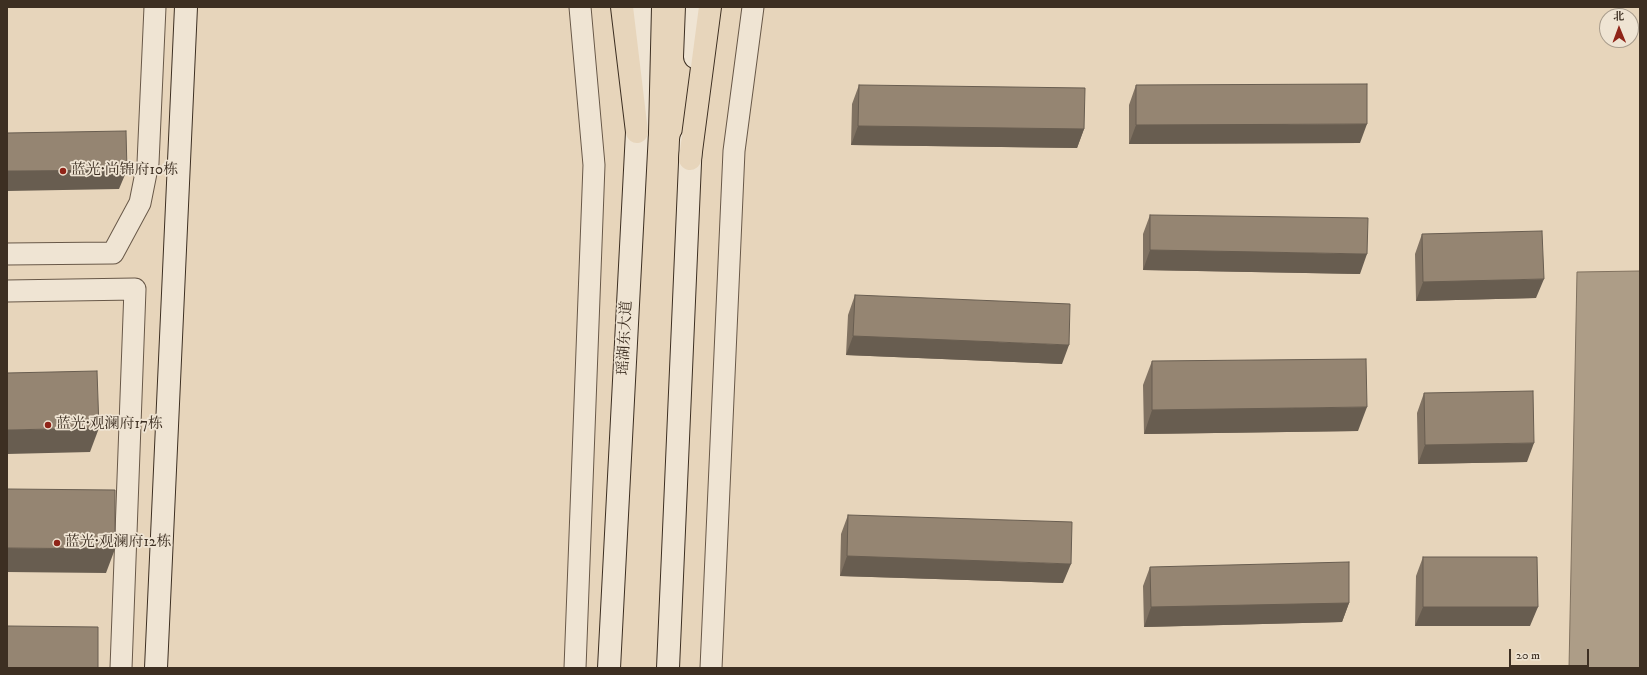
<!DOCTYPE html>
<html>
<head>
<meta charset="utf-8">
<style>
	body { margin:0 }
	#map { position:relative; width:1647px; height:675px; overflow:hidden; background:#e7d5bb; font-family:"IM FELL DW Pica","Noto Serif SC",serif }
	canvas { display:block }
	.frame { position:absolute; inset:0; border:8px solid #3d2f22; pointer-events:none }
	.north { position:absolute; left:1599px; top:8px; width:40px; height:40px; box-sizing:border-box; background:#efe4d3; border:1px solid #a89c8c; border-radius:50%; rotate:359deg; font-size:11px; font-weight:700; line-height:16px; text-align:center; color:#3d2f22 }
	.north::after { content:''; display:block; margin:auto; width:14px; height:18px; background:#8f2418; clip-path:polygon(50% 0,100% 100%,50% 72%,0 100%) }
	.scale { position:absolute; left:1509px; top:649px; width:80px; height:18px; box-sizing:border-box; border:2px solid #3d2f22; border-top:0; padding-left:5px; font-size:12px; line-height:14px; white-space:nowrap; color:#3d2f22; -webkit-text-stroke:3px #efe4d3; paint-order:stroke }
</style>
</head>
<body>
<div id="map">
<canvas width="1647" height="675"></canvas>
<div class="frame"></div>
<div class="north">北</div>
<div class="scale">20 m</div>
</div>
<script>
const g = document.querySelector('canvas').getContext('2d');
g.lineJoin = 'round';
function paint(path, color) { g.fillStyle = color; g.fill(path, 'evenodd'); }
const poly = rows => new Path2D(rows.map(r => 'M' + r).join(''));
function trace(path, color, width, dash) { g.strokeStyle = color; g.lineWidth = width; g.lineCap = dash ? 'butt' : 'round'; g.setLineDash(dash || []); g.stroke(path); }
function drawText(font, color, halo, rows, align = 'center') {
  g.font = font + ' "IM FELL DW Pica","Noto Serif SC",serif'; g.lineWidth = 3.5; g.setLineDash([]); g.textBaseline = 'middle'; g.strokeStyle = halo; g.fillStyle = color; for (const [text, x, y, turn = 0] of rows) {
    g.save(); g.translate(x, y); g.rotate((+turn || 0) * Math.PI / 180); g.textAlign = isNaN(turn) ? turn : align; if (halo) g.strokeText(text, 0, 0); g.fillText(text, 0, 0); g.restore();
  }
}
const water = poly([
	[1640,271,1640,668,1569,668,1577,272,1640,271]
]);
paint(water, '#ad9d87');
trace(water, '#80715f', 1);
const street = poly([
	[7,254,113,253,140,203,148,163,155,7],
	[7,291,135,289,121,668],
	[575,668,594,165,580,7],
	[711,668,734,151,753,7]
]);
const secondary = poly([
	[695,57,697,7],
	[156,668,186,7],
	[609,668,637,132,640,7],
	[668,668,691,140]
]);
const primary = poly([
	[622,7,637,132],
	[690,159,710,7]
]);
trace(street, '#685848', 23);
trace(secondary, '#3d2f22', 24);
trace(primary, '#3d2f22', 24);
trace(street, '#efe4d3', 21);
trace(secondary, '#efe4d3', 22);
trace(primary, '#e7d5bb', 22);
paint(poly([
	[859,85,1084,129,1077,148,851,145,852,104],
	[1136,85,1360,143,1129,144,1129,105],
	[1150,215,1360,274,1143,270,1143,234],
	[1422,234,1536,298,1416,301,1415,254],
	[855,295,1062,364,846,355,848,315],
	[1152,361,1358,431,1144,434,1143,385],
	[1424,393,1527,462,1418,464,1417,413],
	[848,515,1063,583,840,576,841,534],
	[1423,557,1530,626,1415,626,1416,576],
	[1150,567,1349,603,1342,622,1144,627,1143,586]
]), '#807262');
paint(poly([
	[1367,124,1360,143,1129,144,1136,125],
	[858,126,1084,129,1077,148,851,145],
	[127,170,119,189,7,191,7,171],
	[1150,250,1367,254,1360,274,1143,270],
	[1544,279,1536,298,1416,301,1423,282],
	[853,336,1069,345,1062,364,846,355],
	[1367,407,1358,431,1144,434,1152,410],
	[99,428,90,452,7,454,7,430],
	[1534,443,1527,462,1418,464,1425,445],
	[7,548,115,549,106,573,7,572],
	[847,556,1071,564,1063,583,840,576],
	[1349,603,1342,622,1144,627,1151,607],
	[1423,607,1538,607,1530,626,1415,626]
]), '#685d50');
const building = poly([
	[1367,84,1367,124,1136,125,1136,85,1367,84],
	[859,85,1085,88,1084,129,858,126,859,85],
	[126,131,127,170,7,171,7,133,126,131],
	[1150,215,1368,218,1367,254,1150,250,1150,215],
	[1542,231,1544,279,1423,282,1422,234,1542,231],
	[855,295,1070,304,1069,345,853,336,855,295],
	[1366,359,1367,407,1152,410,1152,361,1366,359],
	[97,371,99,428,7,430,7,373,97,371],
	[1533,391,1534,443,1425,445,1424,393,1533,391],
	[7,489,115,490,115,549,7,548,7,489],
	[848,515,1072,522,1071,564,847,556,848,515],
	[1423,557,1537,557,1538,607,1423,607,1423,557],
	[1349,562,1349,603,1151,607,1150,567,1349,562],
	[7,626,98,627,98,668,7,668,7,626]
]);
paint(building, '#958572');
trace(building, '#685d50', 1);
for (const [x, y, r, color] of [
	[63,171,4,"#8f2418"],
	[48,425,4,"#8f2418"],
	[57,543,4,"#8f2418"]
]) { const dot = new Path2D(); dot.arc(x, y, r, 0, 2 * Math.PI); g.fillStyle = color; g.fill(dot); trace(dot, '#efe4d3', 1.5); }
drawText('15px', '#3d2f22', '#efe4d3', [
	["蓝光·尚锦府10栋",71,171],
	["蓝光·观澜府17栋",56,425],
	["蓝光·观澜府12栋",65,543]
], 'left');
drawText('15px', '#3d2f22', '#efe4d3', [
	["瑶湖东大道",626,338,-87]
]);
</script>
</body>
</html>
